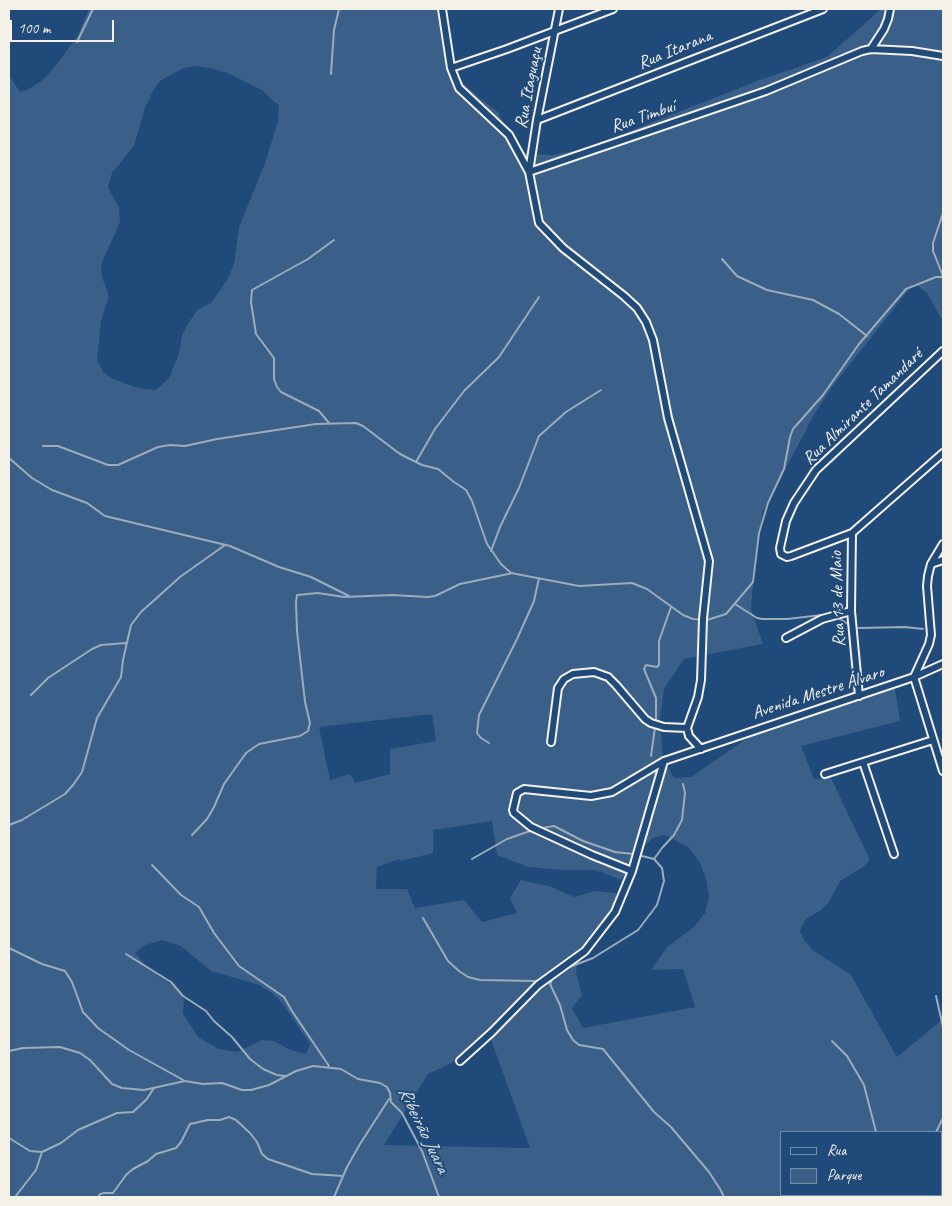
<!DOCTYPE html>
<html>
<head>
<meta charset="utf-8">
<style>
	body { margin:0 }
	#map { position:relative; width:952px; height:1206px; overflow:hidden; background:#1f4a7a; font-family:Caveat,sans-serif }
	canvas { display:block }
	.frame { position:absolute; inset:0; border:10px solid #f4f1e8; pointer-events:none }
	.legend { position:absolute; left:780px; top:1131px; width:162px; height:65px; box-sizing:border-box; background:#1f4a7a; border:1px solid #748da6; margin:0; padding:6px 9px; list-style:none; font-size:15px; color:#f4f1e8 }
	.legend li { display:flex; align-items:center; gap:10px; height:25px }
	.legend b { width:25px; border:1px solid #748da6 }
	.scale { position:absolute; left:10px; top:20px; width:104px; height:22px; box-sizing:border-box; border:2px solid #f4f1e8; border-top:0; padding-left:6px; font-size:15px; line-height:18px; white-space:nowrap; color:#f4f1e8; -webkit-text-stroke:4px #1f4a7a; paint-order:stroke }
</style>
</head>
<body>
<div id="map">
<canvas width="952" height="1206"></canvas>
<div class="frame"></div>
<ul class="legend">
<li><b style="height:6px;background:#1f4a7a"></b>Rua</li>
<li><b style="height:14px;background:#3a5f88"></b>Parque</li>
</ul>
<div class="scale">100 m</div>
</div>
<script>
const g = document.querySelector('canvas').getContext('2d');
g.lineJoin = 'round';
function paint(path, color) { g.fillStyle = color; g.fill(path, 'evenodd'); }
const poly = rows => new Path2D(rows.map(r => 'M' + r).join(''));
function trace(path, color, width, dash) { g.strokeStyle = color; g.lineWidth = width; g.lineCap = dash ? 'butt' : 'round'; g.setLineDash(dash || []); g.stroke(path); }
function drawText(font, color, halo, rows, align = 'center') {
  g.font = font + ' Caveat,sans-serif'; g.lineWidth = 4; g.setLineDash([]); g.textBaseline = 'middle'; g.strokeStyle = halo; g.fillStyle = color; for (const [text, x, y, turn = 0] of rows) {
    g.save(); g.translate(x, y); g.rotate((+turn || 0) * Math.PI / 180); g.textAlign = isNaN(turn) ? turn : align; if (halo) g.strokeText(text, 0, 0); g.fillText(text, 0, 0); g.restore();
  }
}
paint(poly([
	[89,9,445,9,449,38,461,81,478,97,498,112,509,136,518,150,529,154,554,155,584,149,760,80,827,57,881,9,943,9,943,322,927,293,914,283,832,387,814,415,763,511,756,550,751,609,763,644,684,659,664,689,660,719,663,759,674,778,691,777,749,737,780,719,821,704,895,689,900,721,801,746,814,779,831,778,870,860,863,867,840,881,829,902,821,910,806,919,800,931,804,940,813,950,851,975,897,1057,943,1019,943,1197,9,1197,9,75,20,92,29,89,44,79,57,64,78,35],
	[196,66,210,68,227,73,262,90,279,106,278,121,265,163,239,227,234,264,227,280,211,303,198,309,189,322,182,335,179,353,169,378,156,390,138,388,111,378,103,372,97,359,101,321,109,296,102,277,101,265,120,222,119,208,108,187,112,173,134,146,145,108,153,91,161,80,184,68],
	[432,714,436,741,390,749,390,774,355,783,350,774,330,780,319,727],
	[492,821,497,855,528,867,562,870,596,870,621,880,636,861,643,847,653,838,665,835,688,847,700,863,706,879,709,897,705,913,694,927,667,947,651,970,683,969,695,1007,583,1028,572,1008,582,995,576,973,577,963,580,954,611,911,616,901,616,893,595,891,574,897,552,887,521,880,510,898,517,913,482,922,464,900,415,908,407,889,376,889,377,867,400,859,401,861,433,853,433,830],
	[162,940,181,946,211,971,259,985,272,993,283,1004,310,1044,306,1054,291,1050,274,1041,262,1040,237,1052,219,1049,198,1037,183,1013,184,1001,180,991,149,969,135,953,145,945],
	[489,1034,530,1148,384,1145,428,1074,464,1057],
	[781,1132,941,1132,941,1195,781,1195]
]), '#3a5f88');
trace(poly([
	[77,42,93,9],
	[331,74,334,30,339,9],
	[943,213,933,243,933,251,943,276],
	[722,259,737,276,767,290,813,300,839,314,867,336],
	[329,423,319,411,281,392,277,387,274,379,274,358,256,334,251,302,252,290,308,259,334,240],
	[43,446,58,446,108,465,118,465,158,447,170,445,185,446,217,439,316,424,356,423,363,426,400,454,422,465,438,469,454,482,466,490,472,501,487,544,501,564,511,573,579,586,632,583,647,589,683,615,693,619,707,620,726,614,753,582,759,533,768,503,784,469,790,437,793,429,823,395,859,344,906,289,936,277,943,277],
	[9,458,32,478,52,490,87,503,105,516,230,546,279,567,311,577,349,596],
	[416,462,435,429,464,391,499,357,539,297],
	[491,551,500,527,519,488,539,436,566,412,601,390],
	[735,604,757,618,762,619,787,619,822,615],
	[837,617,848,624],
	[859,628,905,627,923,629],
	[31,695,48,678,92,649,101,645,126,643],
	[489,743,481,738,477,733,479,715,517,639,534,601,539,578],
	[651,756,656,720,656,698,644,669,646,665,657,667,659,665,659,641,671,607],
	[9,825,22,820,65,794,73,785,82,772,97,718,121,677,123,660,131,625,141,612,180,577,225,545],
	[543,828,554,826,583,841,615,852,634,854],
	[192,835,207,819,214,807,224,784,246,753,259,744,300,736,308,731,310,723,305,702,297,631,296,602,297,595,318,593,344,597,392,595,428,597,435,596,460,584,513,573],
	[472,859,507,839,533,830],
	[654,859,662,848,674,835,682,820,685,793,683,784],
	[152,865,181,895,199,907,214,933,239,966,284,997,292,1011,329,1066],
	[423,918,448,961,459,971,468,977,480,980,535,981],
	[9,948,42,964,65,971,72,982,83,1012,98,1028,129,1050,185,1081],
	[126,954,171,982,183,996,206,1011,214,1021,232,1037,250,1059,263,1069,277,1075,285,1076],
	[567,968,593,958,638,930,657,905,664,881,662,868,654,859,642,856],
	[554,976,550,984,560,1005,567,1030,573,1040,579,1045,603,1049,654,1112,671,1127,709,1172,720,1189,724,1197],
	[936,996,943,1027],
	[832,1041,847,1056,864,1085,876,1132],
	[9,1051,23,1048,60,1047,80,1053,90,1060,112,1084,122,1088,144,1090,185,1081,203,1084,222,1083,242,1090,251,1090,269,1085,296,1071,313,1066,341,1069,358,1079,380,1083,387,1087,390,1093,391,1102,402,1113,422,1151,439,1197],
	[936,1132,943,1118],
	[9,1138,30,1151,42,1152,61,1143,78,1130,117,1113,133,1112,146,1100,154,1088],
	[933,1195,933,1197],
	[15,1197,36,1170,42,1152],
	[98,1197,100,1194,104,1193,113,1193,126,1175,133,1169,148,1161,156,1154,176,1148,181,1142,190,1124,208,1120,220,1120,229,1117,236,1120,250,1133,257,1142,262,1154,268,1159,312,1174,343,1176],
	[334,1197,347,1167,360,1144,389,1099]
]), '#9cacbb', 2);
const minor = poly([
	[442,9,451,68,459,88,509,135,529,172,539,223,563,248,624,296,637,308,646,322,653,340,668,418,709,561,703,619,701,680,698,697,687,728,689,736,701,749],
	[871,49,884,29,888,19,890,9],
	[451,68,507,49,613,9],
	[537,120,823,9],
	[529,172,766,91,862,51,871,49,912,51,943,56],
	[529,172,537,120,559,9],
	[852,533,791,556,787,557,781,554,780,548,786,521,794,503,816,470,943,351],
	[943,544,931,564,928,576,927,586,931,635,929,644,914,677,943,771],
	[931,564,943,560],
	[786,638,822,619,851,611],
	[859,696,851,611,852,533,943,453],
	[551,742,558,688,564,679,573,674,594,672,608,677,616,685,645,719,651,723,664,727,687,728],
	[863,762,894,854],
	[825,774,933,740],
	[632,871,592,855,531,827,514,813,513,810,517,793,524,789,591,796,612,792,664,761,914,677,943,664],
	[460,1061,492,1032,538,985,585,951,615,912,632,871,664,761]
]);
trace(minor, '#f4f1e8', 10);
trace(minor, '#1f4a7a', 6);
drawText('18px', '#f4f1e8', '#1f4a7a', [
	["Rua Itarana",675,50,-22],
	["Rua Itaguaçu",529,88,-79],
	["Rua Timbuí",643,117,-19],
	["Rua Almirante Tamandaré",863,407,-44],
	["Rua 13 de Maio",838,599,-92],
	["Avenida Mestre Álvaro",818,693,-18]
]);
drawText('italic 19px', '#dee0dd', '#1f4a7a', [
	["Ribeirão Juara",423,1130,64]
]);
</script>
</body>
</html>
